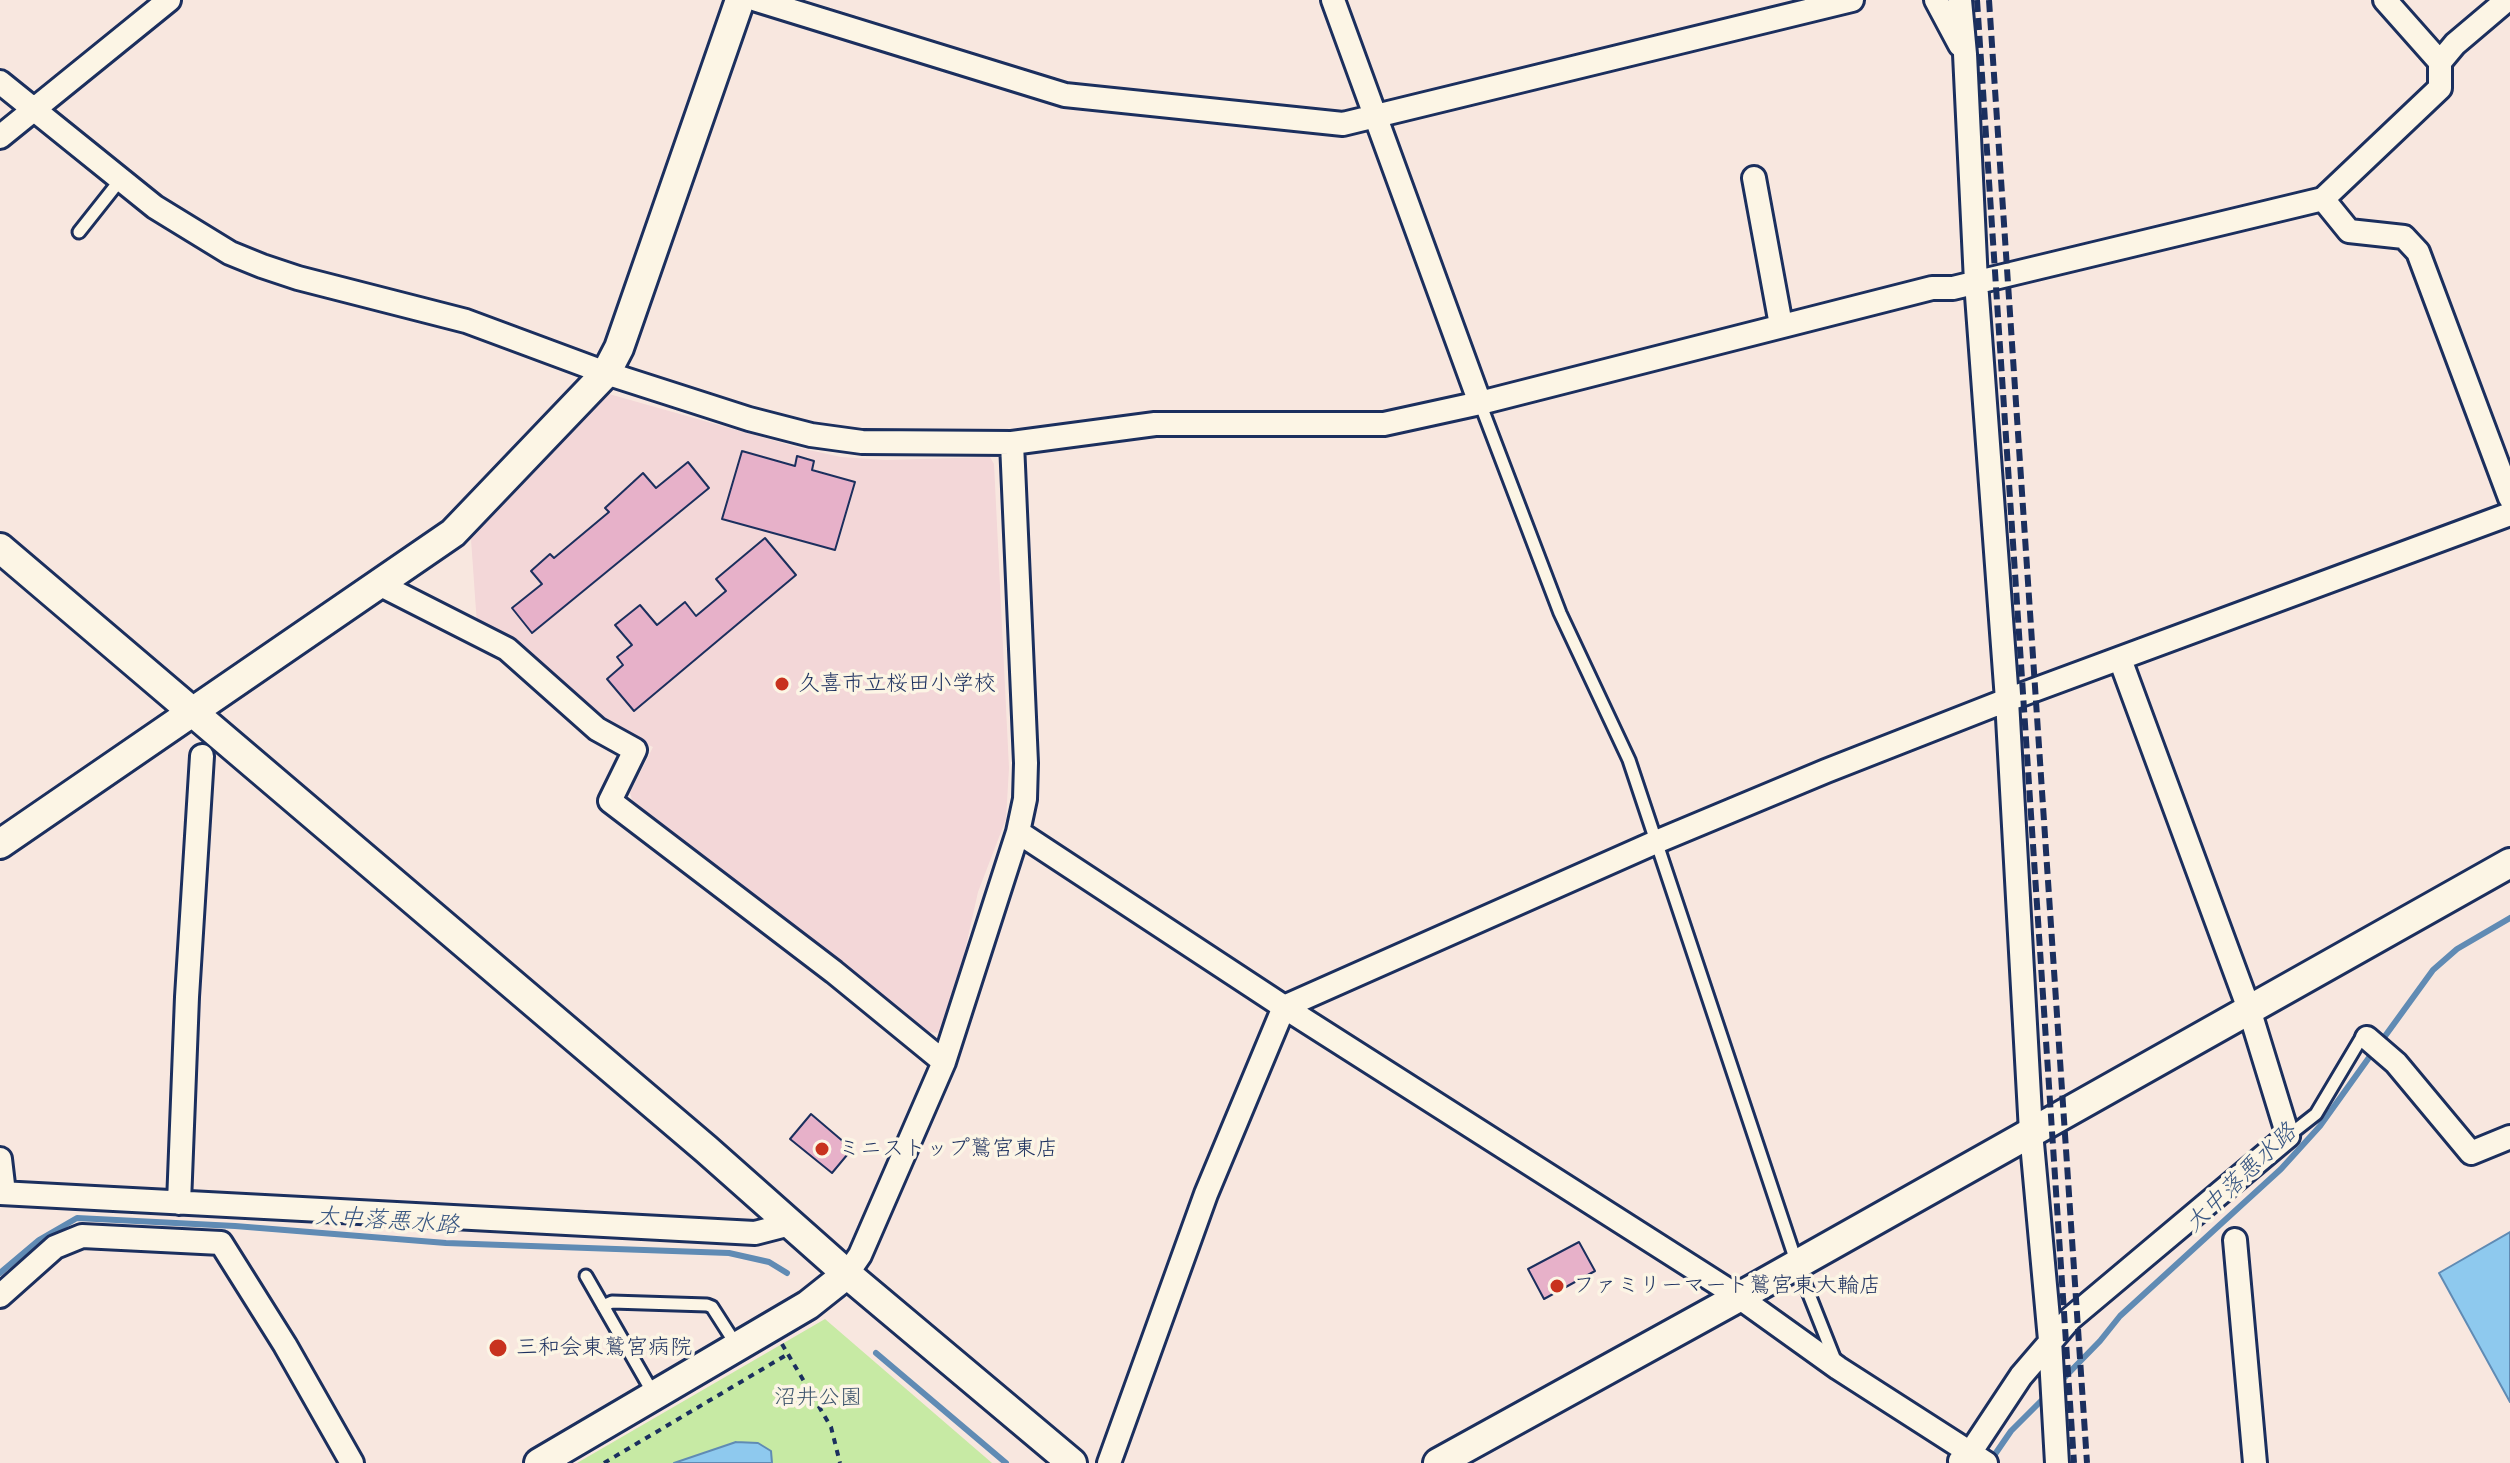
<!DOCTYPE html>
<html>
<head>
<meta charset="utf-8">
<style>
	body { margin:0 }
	canvas { display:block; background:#f8e7df }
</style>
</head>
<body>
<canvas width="2510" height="1463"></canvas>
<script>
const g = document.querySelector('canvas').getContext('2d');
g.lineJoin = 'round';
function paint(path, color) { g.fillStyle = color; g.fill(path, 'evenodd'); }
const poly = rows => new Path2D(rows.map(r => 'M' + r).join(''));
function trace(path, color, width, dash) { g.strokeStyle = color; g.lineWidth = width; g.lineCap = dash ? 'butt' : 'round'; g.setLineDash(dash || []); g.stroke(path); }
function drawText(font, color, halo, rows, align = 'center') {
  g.font = font + ' "Comic Neue","Klee One",sans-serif'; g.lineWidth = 7; g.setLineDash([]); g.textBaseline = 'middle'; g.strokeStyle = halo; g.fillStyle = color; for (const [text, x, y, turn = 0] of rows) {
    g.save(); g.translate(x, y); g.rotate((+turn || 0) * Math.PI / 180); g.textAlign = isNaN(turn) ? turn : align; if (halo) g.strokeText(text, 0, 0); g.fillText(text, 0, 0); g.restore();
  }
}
paint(poly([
	[609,394,800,448,841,457,886,460,990,457,994,464,1009,768,1006,819,978,892,960,973,942,1033,927,1032,634,806,630,793,653,747,608,726,477,625,471,539]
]), '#f3d7d8');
paint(poly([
	[825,1319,992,1463,577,1463]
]), '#c7eaa4');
const water = poly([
	[2510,1232,2510,1402,2439,1273,2510,1232],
	[736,1442,758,1443,771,1451,772,1463,674,1463,736,1442]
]);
paint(water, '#8ec9ee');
trace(water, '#608bb4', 2);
trace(poly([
	[2380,1043,2433,970,2457,949,2510,918],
	[0,1273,39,1240,77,1218,235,1226,446,1243,729,1253,769,1262,787,1273],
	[876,1353,1006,1463],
	[2060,1382,2100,1341,2120,1316,2281,1169,2320,1126,2373,1052],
	[1991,1460,2011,1431,2046,1396]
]), '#608bb4', 6);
const building = poly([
	[742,451,795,466,797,456,814,461,812,470,855,482,835,550,722,519,742,451],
	[688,462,709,488,532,633,512,608,542,584,531,571,550,554,554,558,609,512,605,508,643,473,656,488,688,462],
	[765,538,796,575,634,711,607,679,623,665,617,657,632,645,615,625,640,605,657,625,685,602,696,616,726,591,716,579,765,538],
	[811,1114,852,1149,832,1173,790,1139,811,1114],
	[1579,1242,1595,1271,1544,1299,1528,1269,1579,1242]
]);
paint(building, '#e7b1c9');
trace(building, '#1b2f5e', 2);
const service = poly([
	[79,232,121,179],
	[1480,403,1560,613,1629,760,1797,1264,1835,1360],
	[2288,1136,2316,1114,2363,1035,2367,1038],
	[586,1276,653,1393],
	[603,1306,612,1302,707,1305,712,1307,737,1346]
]);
const minor = poly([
	[757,0,1065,95,1343,124,1852,0],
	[1333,0,1480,403],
	[1936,0,1960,45],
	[1960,0,1965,54,1976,282,2007,700,2031,1132,2050,1340,2057,1463],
	[2385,0,2440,62],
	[0,82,155,207,230,253,262,266,298,278,466,321,606,373,749,419,811,435,862,442,1012,443,1155,424,1384,424,1480,403,1932,288,1953,288,2323,199,2440,88,2440,62,2455,44,2507,0],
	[0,137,169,0],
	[1754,178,1781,325],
	[2323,199,2349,231,2404,237,2418,252,2510,498],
	[377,583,507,649,597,729,635,750,610,801,834,972,944,1062],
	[1018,832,1284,1007,1739,1297,1838,1368,1986,1463],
	[2367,1038,2396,1063,2471,1153,2510,1137],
	[0,1159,4,1193],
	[0,1193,755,1233,790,1224],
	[179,1203,187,997,202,756],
	[2235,1240,2255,1463],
	[847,1274,860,1255,944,1062,1018,832,1025,799,1026,763,1012,443],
	[0,1296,55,1247,82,1236,221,1243,285,1345,352,1463],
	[1960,1461,1970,1453,2021,1376,2070,1319,2288,1136,2249,1009,2120,659],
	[1109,1463,1206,1194,1284,1007,1656,842,1826,771,2007,700,2510,514]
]);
const tertiary = poly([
	[0,548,706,1149,847,1274,1072,1463],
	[0,844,453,533,606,373,619,348,740,0],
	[539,1463,808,1305,847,1274],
	[1438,1463,1739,1297,2510,863]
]);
trace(service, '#1b2f5e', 17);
trace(minor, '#1b2f5e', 28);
trace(tertiary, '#1b2f5e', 34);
trace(poly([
	[782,1344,831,1427,840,1463],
	[604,1463,788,1354]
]), '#1b2f5e', 4, [6, 6]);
trace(service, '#fcf5e5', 11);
trace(minor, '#fcf5e5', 22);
trace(tertiary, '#fcf5e5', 28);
trace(poly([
	[1977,0,2074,1463],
	[1989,0,2087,1463]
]), '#1b2f5e', 6, [12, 6]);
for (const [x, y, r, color] of [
	[782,684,8,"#c8321e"],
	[822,1149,8,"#c8321e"],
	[1557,1286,8,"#c8321e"],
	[498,1348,10,"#c8321e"]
]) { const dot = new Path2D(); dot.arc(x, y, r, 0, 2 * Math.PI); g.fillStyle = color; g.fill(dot); trace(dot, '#fcf5e5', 3); }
drawText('22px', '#1b2f5e', '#fcf5e5', [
	["久喜市立桜田小学校",798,684],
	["ミニストップ鷲宮東店",838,1149],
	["ファミリーマート鷲宮東大輪店",1573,1286],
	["三和会東鷲宮病院",516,1348]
], 'left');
drawText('22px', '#3d546c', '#fcf5e5', [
	["沼井公園",818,1398]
]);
drawText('italic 24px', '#385682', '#fcf5e5', [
	["大中落悪水路",2241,1178,-44],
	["大中落悪水路",387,1221,4]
]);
</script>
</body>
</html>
